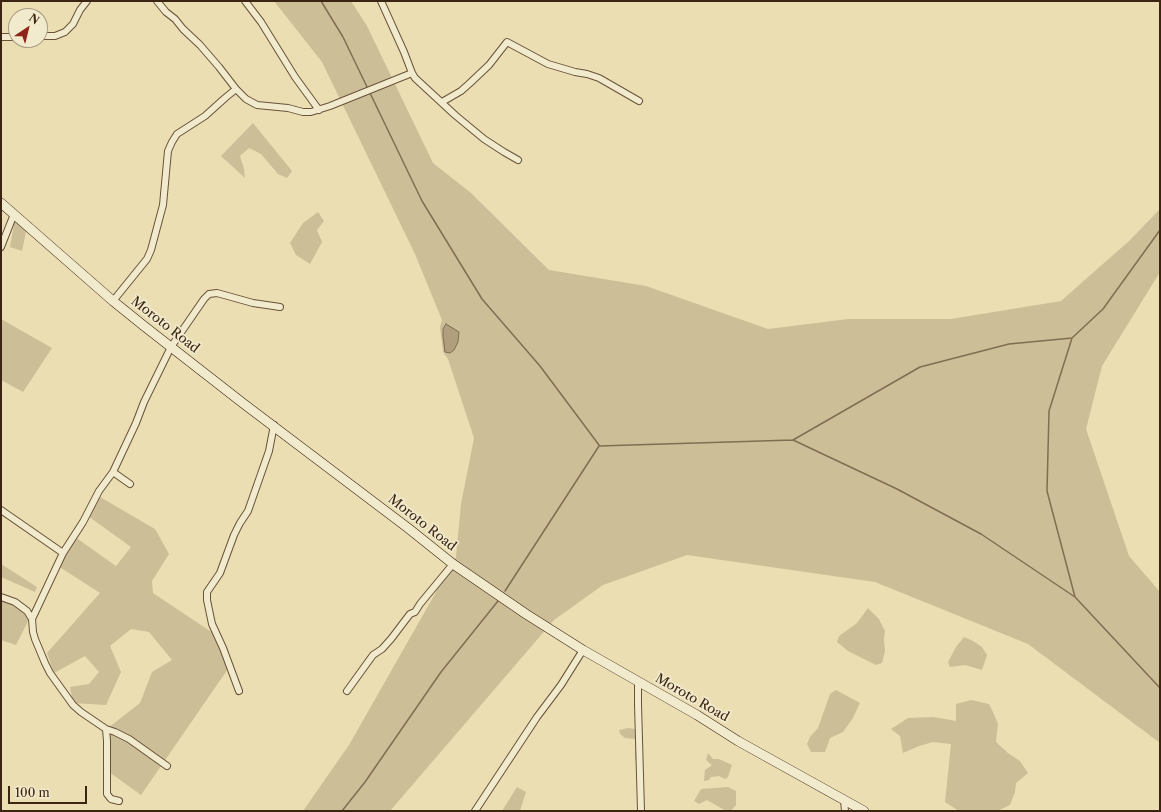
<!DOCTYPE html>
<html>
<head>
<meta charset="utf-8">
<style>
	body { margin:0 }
	#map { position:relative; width:1161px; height:812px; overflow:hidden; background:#eadeb2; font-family:"Libre Caslon Text",serif }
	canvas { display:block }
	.frame { position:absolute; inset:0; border:2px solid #3c2412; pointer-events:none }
	.north { position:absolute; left:8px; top:8px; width:40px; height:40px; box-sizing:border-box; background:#f1eacd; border:1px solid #a99b82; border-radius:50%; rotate:35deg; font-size:11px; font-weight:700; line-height:16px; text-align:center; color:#3c2412 }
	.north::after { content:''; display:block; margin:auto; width:14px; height:18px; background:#8f2418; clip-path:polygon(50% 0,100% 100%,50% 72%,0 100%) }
	.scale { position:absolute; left:8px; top:786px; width:79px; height:18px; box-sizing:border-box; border:2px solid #3c2412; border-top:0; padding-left:5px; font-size:12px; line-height:14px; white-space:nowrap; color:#3c2412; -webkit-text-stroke:3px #f1eacd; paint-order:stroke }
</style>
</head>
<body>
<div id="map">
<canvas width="1161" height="812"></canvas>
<div class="frame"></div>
<div class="north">N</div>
<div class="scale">100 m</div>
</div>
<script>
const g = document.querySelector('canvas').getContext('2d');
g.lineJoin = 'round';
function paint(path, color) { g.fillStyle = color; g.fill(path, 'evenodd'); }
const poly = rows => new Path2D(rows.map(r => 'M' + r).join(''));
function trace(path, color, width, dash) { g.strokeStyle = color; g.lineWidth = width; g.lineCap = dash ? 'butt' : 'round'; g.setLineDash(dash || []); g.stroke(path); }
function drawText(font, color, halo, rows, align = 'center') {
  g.font = font + ' "Libre Caslon Text",serif'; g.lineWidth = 3.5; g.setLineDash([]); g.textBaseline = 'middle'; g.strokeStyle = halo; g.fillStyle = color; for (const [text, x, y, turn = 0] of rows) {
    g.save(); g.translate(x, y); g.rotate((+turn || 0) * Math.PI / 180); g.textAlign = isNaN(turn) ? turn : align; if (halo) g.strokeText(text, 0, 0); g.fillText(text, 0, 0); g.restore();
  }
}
paint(poly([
	[274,1,351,1,367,26,433,163,471,193,549,270,646,286,768,329,848,319,951,319,1061,301,1129,241,1160,209,1160,272,1102,366,1086,429,1129,556,1160,592,1160,743,1028,644,875,582,687,555,603,585,554,620,390,811,303,811,349,745,456,557,461,504,474,438,448,359,443,352,440,327,442,320,415,254,322,62],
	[253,123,292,171,287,178,278,174,261,154,249,148,240,156,244,169,245,178,221,156],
	[318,212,324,221,317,230,322,242,310,264,296,255,290,243,303,223],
	[15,219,27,227,22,251,10,247],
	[1,319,52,348,23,392,1,380],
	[100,497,155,529,169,554,152,581,153,593,216,635,230,666,141,795,109,772,108,728,140,703,152,672,172,660,149,632,131,629,110,646,121,672,106,705,73,703,70,687,89,684,99,672,85,656,54,673,47,653,100,593,58,566,75,537,116,566,131,547,88,516],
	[1,564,37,587,35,592,1,577],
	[1,598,9,599,29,619,16,645,1,640],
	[868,608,879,619,885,631,884,639,885,651,882,663,876,665,848,651,837,642,839,636,857,623],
	[964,637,973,641,982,647,987,655,982,670,965,665,950,667,948,662,956,647],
	[836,690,860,703,853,718,843,732,830,738,825,752,811,752,807,744,810,737,818,728,830,694],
	[971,700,989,704,993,712,998,724,996,742,1008,753,1020,761,1028,773,1016,783,1015,792,1010,805,997,811,959,811,945,802,951,744,933,742,919,746,903,753,900,736,891,729,908,718,933,717,956,721,956,704],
	[628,728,635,729,638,731,639,760,635,760,635,739,625,738,620,734,619,730],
	[708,753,713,759,719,759,732,765,728,777,725,779,719,776,711,777,709,780,704,781,705,770,712,765,706,760],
	[517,787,526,792,520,811,502,811],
	[728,787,736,791,736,805,731,811,726,811,707,800,699,804,694,801,701,789]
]), '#ccbe97');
const water = poly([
	[446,324,459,332,458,342,454,350,450,353,445,352,443,336,443,329,446,324]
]);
paint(water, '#af9f7c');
trace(water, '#816e52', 1);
trace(poly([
	[321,1,343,37,368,89],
	[370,93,422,201,482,299,540,366,599,445],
	[1072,338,1049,411,1047,491,1075,597],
	[793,440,920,367,1009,344,1072,338,1103,309,1160,230],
	[599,446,793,440,897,489,981,534,1075,597,1160,688],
	[505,591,599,446],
	[342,811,365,782,441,672,498,601]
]), '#816e52', 1.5);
const street = poly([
	[157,1,166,12,175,19,183,29,200,45,219,67,236,89],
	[245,1,261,22,295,77,319,110],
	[381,1,404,52,412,73,415,78,455,115,484,139,504,152,518,160],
	[40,36,55,36,65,32,73,24,80,10,87,1],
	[1,37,16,37],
	[442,102,461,91,470,83,489,65,507,42,548,64,575,72,587,74,599,78,639,101],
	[1,247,14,214],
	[113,301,147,259,151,250,163,205,168,151,172,142,177,134,205,116,225,98,236,89,246,99,257,105,288,108,303,112,311,112,330,106,412,73],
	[113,472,130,484],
	[1,510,63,553,83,522,99,491,113,472,136,423,144,402,171,347,204,299,209,294,217,293,253,303,280,307],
	[1,597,15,602,27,611,32,619,33,632,35,639,45,663,50,673,73,705,81,712,106,729,115,732,129,739,167,766],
	[32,619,63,553],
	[638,682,638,704,641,811],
	[239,691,223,648,212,624,207,600,207,592,220,573,234,535,240,523,248,511,269,451,274,425],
	[347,691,373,655,382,649,391,639,410,614,415,612,420,604,453,564],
	[106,729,107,741,107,794,111,799,119,801],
	[844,800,845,811],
	[475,811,537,717,561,685,583,650]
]);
const secondary = poly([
	[1,203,113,301,144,326,244,404,408,528,453,564,526,614,583,650,697,715,738,741,864,811]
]);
trace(street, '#68523a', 8);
trace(secondary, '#3c2412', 10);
trace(street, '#f1eacd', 6);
trace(secondary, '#f1eacd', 9);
drawText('13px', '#3c2412', '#f1eacd', [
	["Moroto Road",165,325,38],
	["Moroto Road",422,523,38],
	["Moroto Road",692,698,30]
]);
</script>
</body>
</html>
